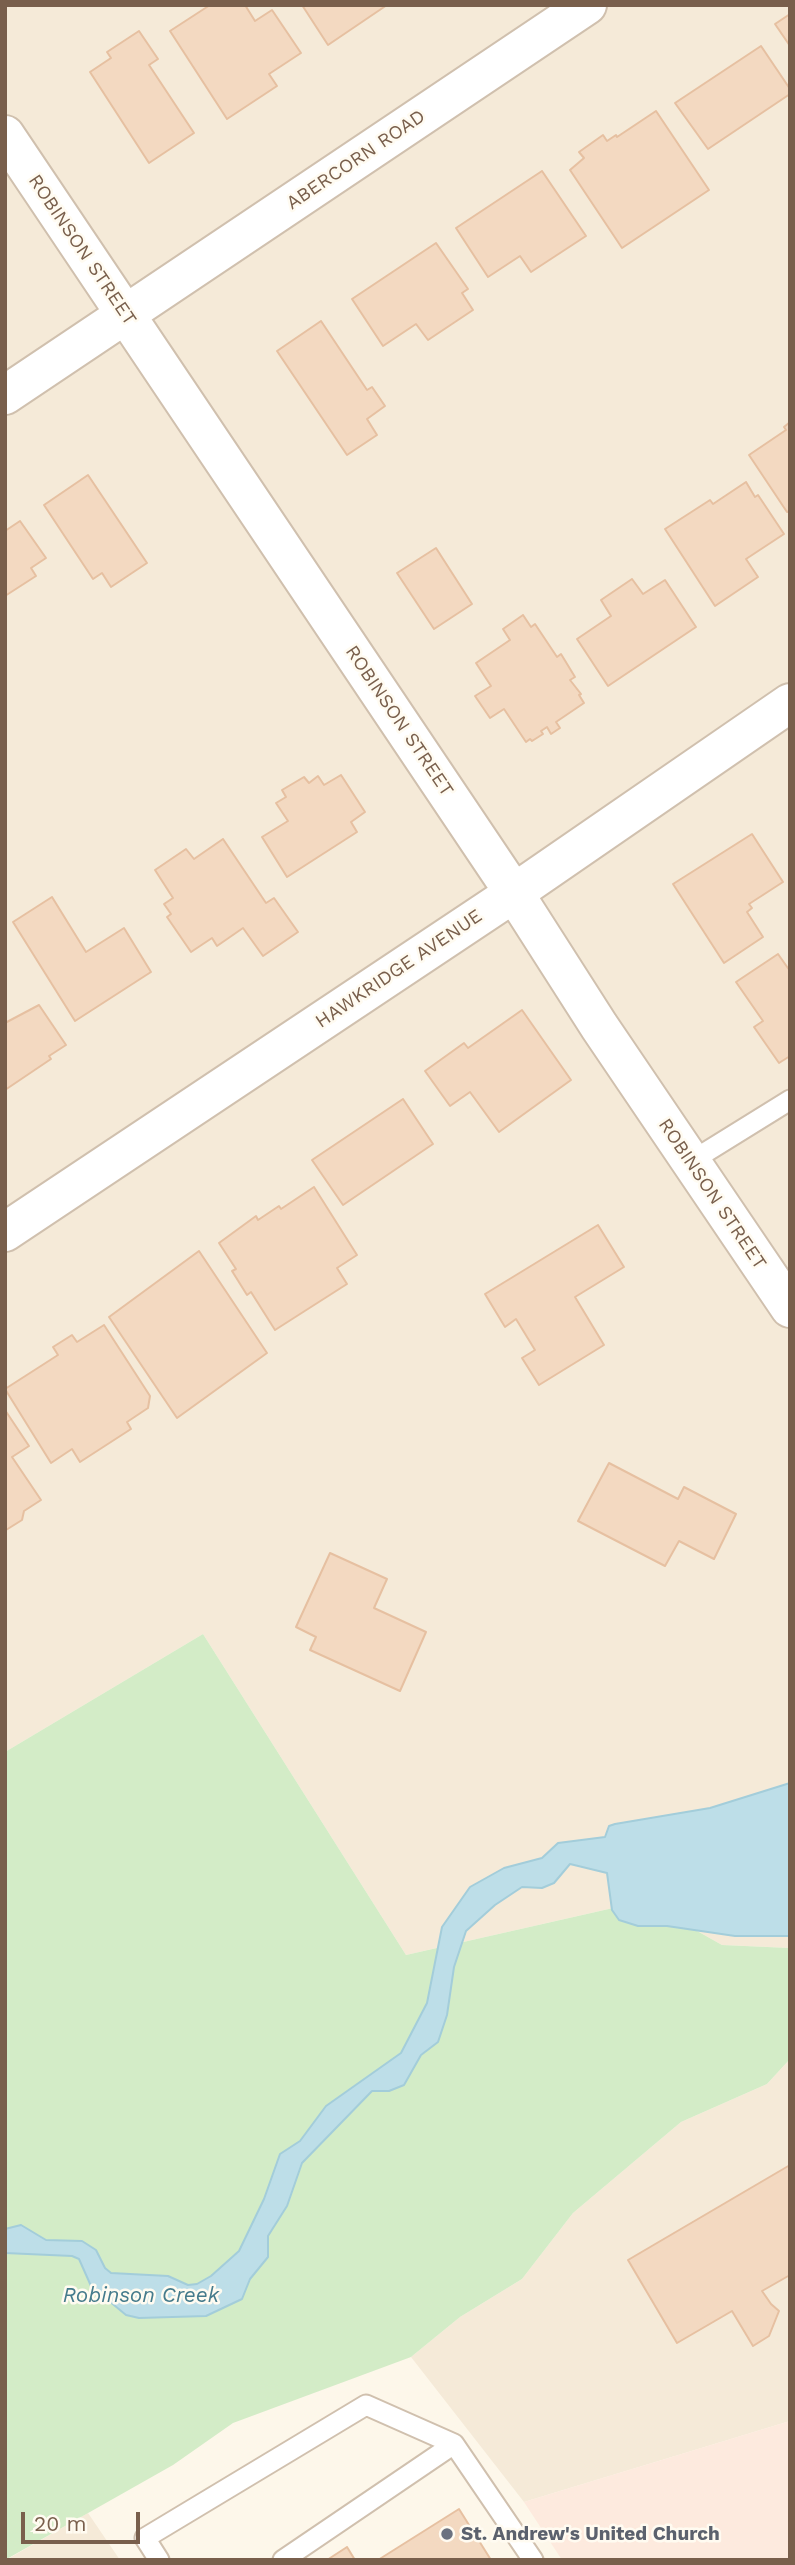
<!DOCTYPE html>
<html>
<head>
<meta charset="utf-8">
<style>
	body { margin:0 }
	#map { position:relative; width:795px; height:2565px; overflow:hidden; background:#fdf7ea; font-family:"Work Sans",sans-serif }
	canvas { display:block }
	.frame { position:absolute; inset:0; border:7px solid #795f4c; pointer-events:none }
	.scale { position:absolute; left:21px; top:2512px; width:119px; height:32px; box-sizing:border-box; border:4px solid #795f4c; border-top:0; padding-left:9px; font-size:21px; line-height:24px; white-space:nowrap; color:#795f4c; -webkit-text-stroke:5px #fffbf1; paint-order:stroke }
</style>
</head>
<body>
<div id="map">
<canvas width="795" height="2565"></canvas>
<div class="frame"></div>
<div class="scale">20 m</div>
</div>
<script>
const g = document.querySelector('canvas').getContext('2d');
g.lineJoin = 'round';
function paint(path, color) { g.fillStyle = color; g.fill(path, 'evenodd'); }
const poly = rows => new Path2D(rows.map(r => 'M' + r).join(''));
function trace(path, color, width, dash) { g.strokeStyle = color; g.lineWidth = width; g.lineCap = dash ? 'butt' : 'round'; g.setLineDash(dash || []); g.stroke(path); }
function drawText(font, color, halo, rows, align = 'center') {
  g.font = font + ' "Work Sans",sans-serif'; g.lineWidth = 5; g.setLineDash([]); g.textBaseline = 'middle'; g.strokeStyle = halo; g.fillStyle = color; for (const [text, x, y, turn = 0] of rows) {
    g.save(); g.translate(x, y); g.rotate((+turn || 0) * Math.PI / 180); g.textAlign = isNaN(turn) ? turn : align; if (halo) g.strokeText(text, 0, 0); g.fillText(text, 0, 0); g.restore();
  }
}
paint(poly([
	[5,5,790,5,790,1948,722,1945,644,1901,406,1955,203,1634,5,1752],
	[790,2059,790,2421,524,2502,411,2357,460,2317,522,2279,573,2213,681,2122,767,2084],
	[88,2513,120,2560,6,2560]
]), '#f5ead8');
paint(poly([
	[790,2421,790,2560,562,2560,524,2502]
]), '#fdeade');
paint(poly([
	[203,1634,406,1955,644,1901,722,1945,790,1948,790,2059,767,2084,681,2122,573,2213,522,2279,460,2317,411,2357,233,2423,173,2465,5,2560,5,1752]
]), '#d3ecc7');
const water = poly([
	[790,1783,790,1936,735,1936,667,1926,638,1926,619,1920,612,1910,607,1873,570,1864,554,1883,542,1888,522,1887,495,1905,466,1931,454,1967,447,2015,438,2042,421,2055,404,2085,389,2091,372,2091,302,2163,287,2206,268,2236,268,2257,250,2279,242,2299,206,2316,139,2318,126,2315,91,2286,79,2259,72,2256,5,2253,5,2229,21,2225,46,2240,82,2241,96,2250,105,2268,111,2273,168,2276,188,2285,197,2284,211,2276,239,2251,264,2199,280,2154,300,2141,326,2106,401,2053,427,2003,442,1927,470,1887,504,1868,542,1858,558,1843,605,1837,609,1826,615,1824,710,1808,790,1783]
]);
paint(water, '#bddee8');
trace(water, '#a3cdda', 2);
const building = poly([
	[210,5,245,5,255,21,272,10,301,53,269,74,277,86,227,119,170,31,210,5],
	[302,5,387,5,328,45,302,5],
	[790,14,790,46,775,24,790,14],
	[139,31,158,59,149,65,194,133,149,163,90,72,111,58,107,52,139,31],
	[761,46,790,89,790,94,708,149,675,103,761,46],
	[656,111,709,190,622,248,570,170,584,158,579,152,603,135,607,141,616,135,617,137,656,111],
	[542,171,586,236,531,272,520,256,488,277,456,228,542,171],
	[436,243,468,289,462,293,473,310,428,340,416,324,383,346,352,299,436,243],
	[321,321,367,390,372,387,385,406,367,419,377,435,347,455,277,351,321,321],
	[790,422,790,511,787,512,749,455,786,430,784,427,790,422],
	[88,475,147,563,111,587,102,573,93,579,44,505,88,475],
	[746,482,755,497,758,495,784,534,746,559,758,577,715,606,665,529,710,500,713,504,746,482],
	[20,521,46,558,31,568,36,576,5,596,5,531,20,521],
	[436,548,472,604,434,629,397,573,436,548],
	[632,579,643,594,665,580,696,627,608,686,577,639,611,616,601,600,632,579],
	[523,615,531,627,535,624,557,657,561,654,575,677,570,680,581,694,579,695,584,703,556,722,560,728,551,734,547,727,541,731,543,734,532,741,530,739,526,742,504,709,490,718,475,696,491,686,476,663,510,640,503,629,523,615],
	[341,775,365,812,351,822,357,832,287,877,262,837,288,821,276,803,286,797,282,790,304,777,309,783,318,776,324,785,341,775],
	[752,834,783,882,749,904,752,908,747,912,763,937,724,963,673,884,752,834],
	[223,839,266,903,274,898,298,932,263,956,243,928,217,946,212,938,191,952,167,917,171,914,164,904,173,898,155,870,186,849,194,859,223,839],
	[52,897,86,952,124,928,151,972,75,1021,13,922,52,897],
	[778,954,790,971,790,1056,779,1063,754,1027,763,1021,736,982,778,954],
	[39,1005,66,1045,49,1056,51,1059,5,1090,5,1023,39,1005],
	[522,1010,571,1080,499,1132,470,1092,450,1106,425,1071,464,1043,468,1048,522,1010],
	[403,1099,433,1144,343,1205,312,1160,403,1099],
	[314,1187,357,1255,337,1268,347,1284,275,1330,251,1292,247,1295,232,1271,236,1269,219,1243,256,1216,258,1220,279,1206,281,1209,314,1187],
	[598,1225,624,1267,575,1297,604,1345,539,1385,522,1358,535,1350,516,1319,505,1327,485,1294,598,1225],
	[199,1251,267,1353,177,1418,109,1317,199,1251],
	[104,1325,150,1396,148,1408,127,1422,131,1429,80,1462,72,1449,51,1463,5,1389,58,1355,53,1347,72,1335,77,1342,104,1325],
	[5,1410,29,1446,12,1457,41,1500,24,1511,22,1520,6,1530,5,1410],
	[609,1463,678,1499,684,1487,736,1514,714,1559,679,1541,665,1566,578,1521,609,1463],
	[330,1553,387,1579,374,1608,426,1632,400,1691,310,1650,316,1637,296,1627,330,1553],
	[790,2165,790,2275,762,2291,771,2304,779,2311,769,2336,753,2346,732,2311,677,2343,628,2260,790,2165],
	[459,2509,491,2560,378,2560,459,2509],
	[347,2547,355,2560,327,2560,347,2547]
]);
paint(building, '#f3d9c1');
trace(building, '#e6c0a1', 2);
const lane = poly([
	[690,1162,790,1100],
	[159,2560,145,2538,366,2405,454,2444,533,2560],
	[283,2560,454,2444]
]);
const street = poly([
	[5,135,514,893,599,1026,790,1308],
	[5,395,587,5],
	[5,1232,514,893,790,703]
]);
trace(lane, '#d0c0ae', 23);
trace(street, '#d0c0ae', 42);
trace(lane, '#fff', 19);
trace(street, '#fff', 38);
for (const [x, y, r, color] of [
	[447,2534,7,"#6b7280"]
]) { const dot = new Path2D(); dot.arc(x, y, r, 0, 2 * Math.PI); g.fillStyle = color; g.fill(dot); trace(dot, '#fffbf1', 2.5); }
drawText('19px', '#795f4c', '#fffbf1', [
	["ABERCORN ROAD",356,160,-34],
	["ROBINSON STREET",82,250,56],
	["ROBINSON STREET",399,721,56],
	["HAWKRIDGE AVENUE",399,969,-34],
	["ROBINSON STREET",712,1194,56]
]);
drawText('bold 19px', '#5b616d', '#fffbf1', [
	["St. Andrew's United Church",461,2534]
], 'left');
drawText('italic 21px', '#457b8c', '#fffbf1', [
	["Robinson Creek",141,2296]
]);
</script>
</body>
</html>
